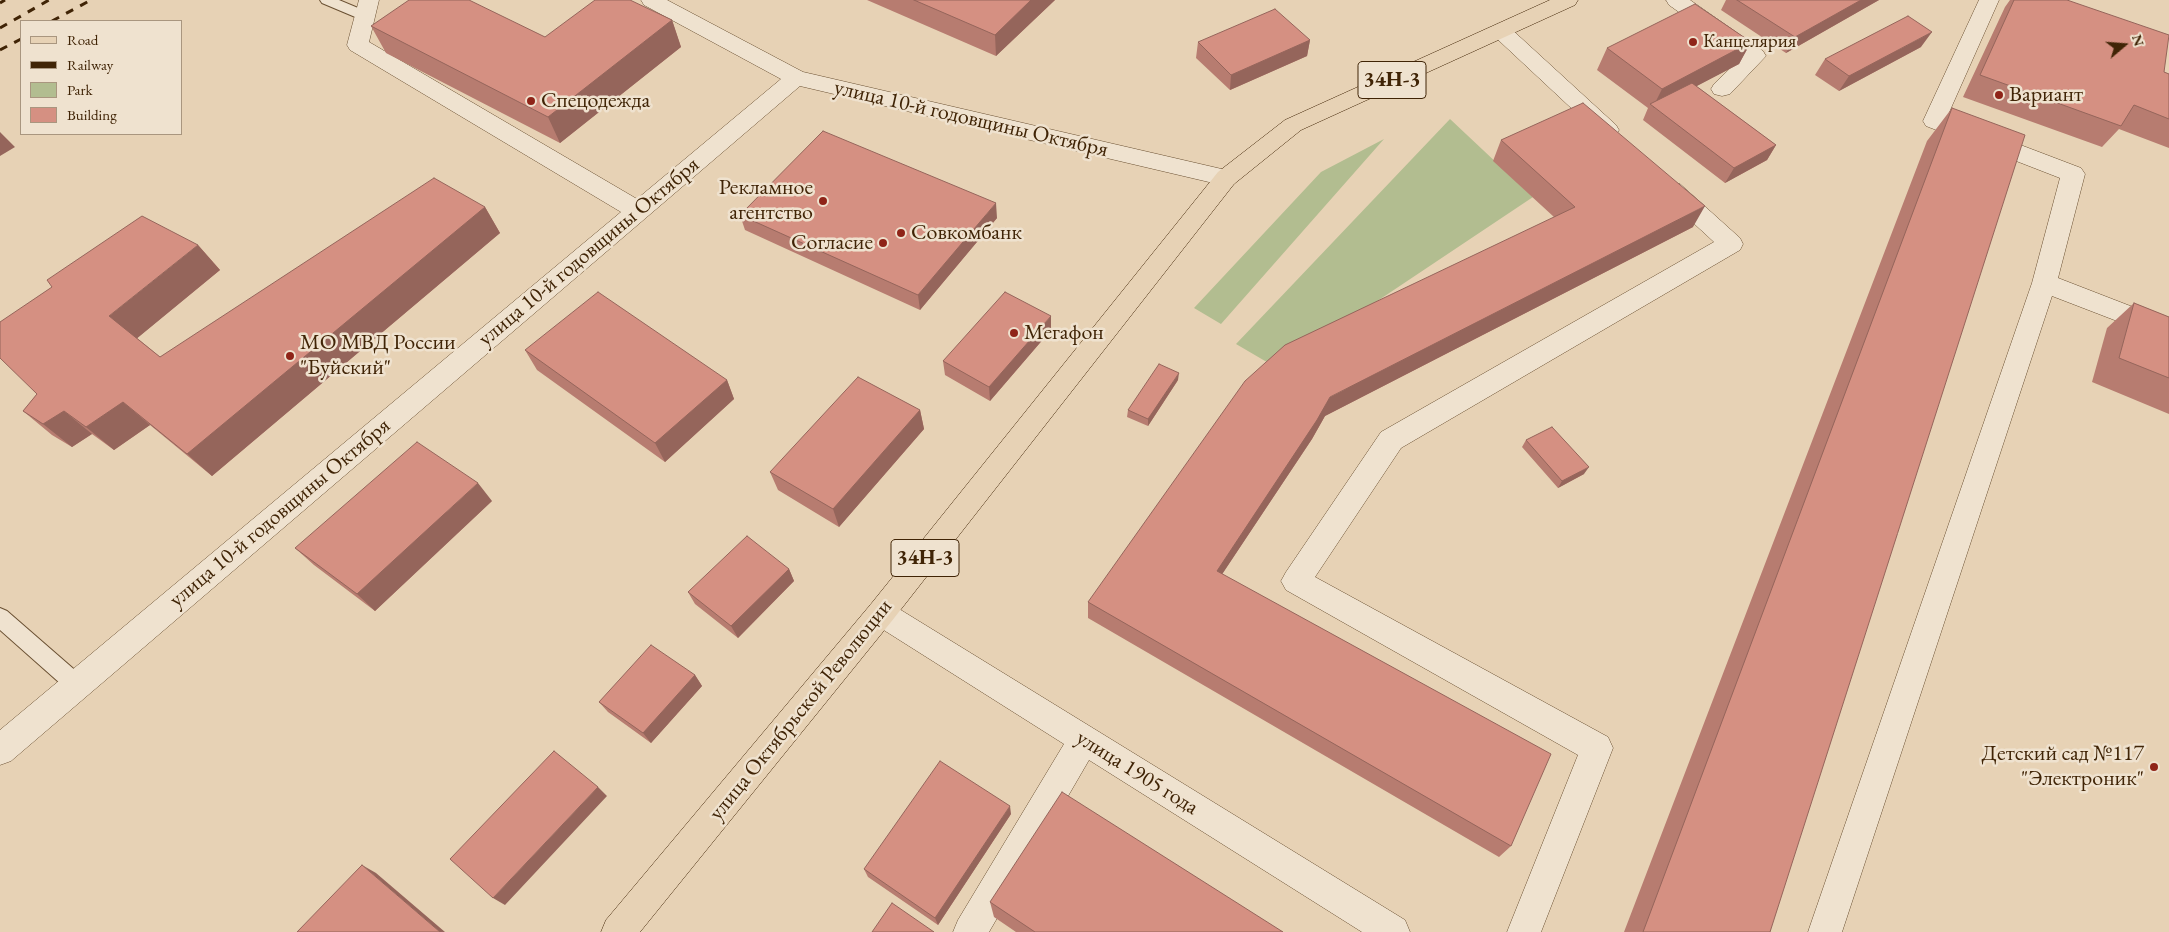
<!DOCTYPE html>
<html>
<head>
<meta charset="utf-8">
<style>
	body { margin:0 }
	#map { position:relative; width:2169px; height:932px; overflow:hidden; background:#e7d2b5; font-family:"EB Garamond",serif }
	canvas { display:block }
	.legend { position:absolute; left:20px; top:20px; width:162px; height:115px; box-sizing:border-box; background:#efe2cf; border:1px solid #a9967f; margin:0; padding:6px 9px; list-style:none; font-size:15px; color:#402406 }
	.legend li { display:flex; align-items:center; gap:10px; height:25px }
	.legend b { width:25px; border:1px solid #a9967f }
	.north { position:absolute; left:2099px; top:20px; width:50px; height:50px; -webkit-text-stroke:4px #efe2cf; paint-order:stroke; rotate:72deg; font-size:14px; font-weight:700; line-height:20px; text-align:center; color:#402406 }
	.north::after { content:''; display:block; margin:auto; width:18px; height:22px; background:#402406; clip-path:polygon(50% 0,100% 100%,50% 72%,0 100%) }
</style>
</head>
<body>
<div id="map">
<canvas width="2169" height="932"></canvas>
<ul class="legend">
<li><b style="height:6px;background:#e7d2b5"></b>Road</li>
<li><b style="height:6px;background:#402406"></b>Railway</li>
<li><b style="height:14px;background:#b2bd90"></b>Park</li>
<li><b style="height:14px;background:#d59082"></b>Building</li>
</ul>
<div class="north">N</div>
</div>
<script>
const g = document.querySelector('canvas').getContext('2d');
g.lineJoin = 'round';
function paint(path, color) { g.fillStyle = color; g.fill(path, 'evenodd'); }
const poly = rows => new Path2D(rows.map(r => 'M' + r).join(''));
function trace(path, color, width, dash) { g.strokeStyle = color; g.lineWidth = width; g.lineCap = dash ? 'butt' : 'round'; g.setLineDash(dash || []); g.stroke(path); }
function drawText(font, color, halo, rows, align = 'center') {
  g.font = font + ' "EB Garamond",serif'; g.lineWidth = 5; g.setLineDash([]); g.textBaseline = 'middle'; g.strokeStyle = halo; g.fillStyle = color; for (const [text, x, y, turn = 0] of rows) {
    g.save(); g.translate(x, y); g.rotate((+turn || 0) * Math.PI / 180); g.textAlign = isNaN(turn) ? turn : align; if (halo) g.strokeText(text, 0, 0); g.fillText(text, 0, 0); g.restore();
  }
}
paint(poly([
	[1450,119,1533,197,1277,368,1236,344],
	[1384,139,1221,324,1194,308,1321,172]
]), '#b2bd90');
const service = poly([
	[320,0,339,0,370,13,372,16,370,19,360,19,322,3,320,0],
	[0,608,7,611,84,678,87,685,84,692,77,695,70,692,0,630,0,608]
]);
const minor = poly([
	[359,0,379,0,369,42,637,199,781,79,644,5,641,0,667,0,803,72,1226,170,1234,172,1238,178,1234,184,1226,186,800,86,11,761,0,765,0,730,621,212,350,50,347,45,359,0],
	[1666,0,1690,0,1763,51,1766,56,1730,94,1722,96,1714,94,1711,89,1714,84,1742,57,1669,5,1666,0],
	[1979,0,1999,0,1947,117,2081,168,2085,174,2058,278,2169,321,2169,341,2052,296,1842,932,1808,932,2032,283,2060,178,1926,126,1923,121,1979,0],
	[1501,24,1508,26,1616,125,1619,130,1616,135,1608,138,1600,135,1494,36,1490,31,1494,26,1501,24],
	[1672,182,1680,184,1740,238,1743,244,1740,250,1401,448,1315,577,1608,737,1613,748,1541,932,1507,932,1578,755,1286,590,1281,581,1286,572,1381,432,1714,242,1664,196,1660,190,1664,184,1672,182],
	[881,600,891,604,1405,920,1410,932,1362,932,1089,760,989,932,953,932,958,920,1064,744,871,622,866,613,871,604,881,600]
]);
const primary = poly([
	[1550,0,1578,0,1575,5,1301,130,1234,184,891,622,640,932,601,932,606,920,871,604,1218,172,1285,120,1550,0]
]);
trace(service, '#6a5032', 2);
trace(minor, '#6a5032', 1);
trace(primary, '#402406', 1);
paint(service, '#efe2cf');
paint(minor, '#efe2cf');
paint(primary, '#e7d2b5');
trace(poly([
	[0,3,5,0],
	[52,21,91,0],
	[0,28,49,0],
	[0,50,21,39]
]), '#402406', 3, [8, 8]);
paint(poly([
	[867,0,1055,0,996,56],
	[1726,0,1879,0,1786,53,1721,10],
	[2010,0,2067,0,2164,72,2169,74,2169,148,2119,129,2102,147,1963,97,2005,7],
	[672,20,681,47,560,143,386,53,371,26,545,37],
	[1310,40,1307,56,1230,90,1196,58,1198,42],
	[1751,42,1739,64,1696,86,1776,145,1767,160,1725,183,1643,120,1648,108,1597,70,1607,48],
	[1921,47,1839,91,1815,75,1825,59],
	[1952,108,1770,932,1624,932,1927,141],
	[1501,140,1693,227,1325,416,1312,439,1222,574,1511,846,1499,857,1088,618,1088,602,1554,217,1493,161],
	[485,207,500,233,212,476,150,425,114,450,92,434,72,447,52,435,23,411,37,394,198,245,220,270,137,338,160,357],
	[740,215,997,218,920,310,745,230],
	[2134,303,2169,317,2169,414,2092,382,2107,328],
	[1051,330,990,401,945,375,943,361],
	[525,350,727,380,734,399,665,462,537,370],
	[1178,380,1148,426,1127,417,1128,410],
	[920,410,924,429,839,527,778,490,770,472],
	[1526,440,1584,474,1558,488,1522,447],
	[492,501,375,611,314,565,295,548],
	[789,569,794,581,738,638,695,604,688,592],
	[695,675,702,686,651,743,608,712,599,702],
	[1011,814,938,925,868,877,864,869],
	[990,902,1283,932,1016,932,994,917]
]), '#b77c70');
paint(poly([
	[1031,0,1055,0,996,56,995,35],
	[1861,0,1879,0,1786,53,1795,37],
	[672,20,681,47,560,143,548,117],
	[1932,32,1921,47,1839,91,1849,76],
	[1310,40,1307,56,1230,90,1231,75],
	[1751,42,1739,64,1655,108,1653,107,1662,89],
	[0,132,15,147,0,156],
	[1776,145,1767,160,1725,183,1734,168],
	[996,203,997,218,920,310,918,295],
	[1705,206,1693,227,1325,416,1312,439,1213,588,1217,571,1330,397],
	[485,207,500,233,212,476,187,454],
	[198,245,220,270,135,340,109,316],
	[1051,316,1051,330,990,401,989,387],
	[1179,373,1178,380,1148,426,1148,419],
	[727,380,734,399,665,462,655,443],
	[123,402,150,425,114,450,86,427],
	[920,410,924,429,839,527,833,509],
	[64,411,92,434,72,447,43,424],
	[1589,467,1584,474,1558,488,1562,481],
	[478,483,492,501,375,611,357,594],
	[789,569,794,581,738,638,731,626],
	[695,675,702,686,651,743,643,733],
	[598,787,607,796,505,905,493,898],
	[1010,806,1011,814,938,925,935,918],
	[362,865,376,873,445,932,440,932]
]), '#95655b');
const building = poly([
	[409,0,469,0,545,37,595,0,630,0,672,20,548,117,371,26,409,0],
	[914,0,1031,0,995,35,914,0],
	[1737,0,1861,0,1795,37,1737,0],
	[2014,0,2067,0,2169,35,2164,72,2169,74,2169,119,2134,105,2121,126,1980,75,2014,0],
	[1695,4,1751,42,1662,89,1607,48,1695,4],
	[1275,9,1310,40,1231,75,1198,42,1275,9],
	[1908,16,1932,32,1849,76,1825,59,1908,16],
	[1692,83,1776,145,1734,168,1650,104,1692,83],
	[1583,103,1705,206,1330,397,1317,420,1217,571,1551,754,1511,846,1088,602,1245,381,1285,345,1575,207,1501,140,1583,103],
	[1952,108,2025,135,1770,932,1643,932,1952,108],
	[823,131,996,203,918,295,740,215,823,131],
	[434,178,485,207,187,454,123,402,86,427,64,411,43,424,23,411,37,394,0,358,0,322,52,287,47,280,142,216,198,245,109,316,160,357,434,178],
	[598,292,727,380,655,443,525,350,598,292],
	[1005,292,1051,316,989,387,943,361,1005,292],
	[2134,303,2169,317,2169,378,2119,358,2134,303],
	[1159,364,1179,373,1148,419,1128,410,1159,364],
	[858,377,920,410,833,509,770,472,858,377],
	[1552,427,1589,467,1562,481,1526,440,1552,427],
	[417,442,478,483,357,594,295,548,417,442],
	[747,536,789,569,731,626,688,592,747,536],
	[651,645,695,675,643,733,599,702,651,645],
	[554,751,598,787,493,898,450,859,554,751],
	[940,761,1010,806,935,918,864,869,940,761],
	[1062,792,1283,932,1035,932,990,902,1062,792],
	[362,865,440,932,297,932,362,865],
	[892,903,934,932,872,932,892,903]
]);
paint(building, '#d59082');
trace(building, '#95655b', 1);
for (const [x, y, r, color] of [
	[1693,42,5,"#8f2418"],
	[1999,95,5,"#8f2418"],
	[531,101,5,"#8f2418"],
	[823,201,5,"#8f2418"],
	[901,233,5,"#8f2418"],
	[883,243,5,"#8f2418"],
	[1014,333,5,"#8f2418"],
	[290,356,5,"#8f2418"],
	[2154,767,5,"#8f2418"]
]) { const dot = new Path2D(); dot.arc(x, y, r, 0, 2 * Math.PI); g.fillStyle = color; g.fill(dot); trace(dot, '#efe2cf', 2); }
drawText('19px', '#402406', '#efe2cf', [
	["Канцелярия",1703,42]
], 'left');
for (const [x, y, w] of [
	[1392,80,68],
	[925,558,68]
]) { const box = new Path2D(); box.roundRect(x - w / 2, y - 18.5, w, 37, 4); g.fillStyle = '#efe2cf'; g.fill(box); trace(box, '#402406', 1); }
drawText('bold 21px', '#402406', null, [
	["34Н-3",1392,80],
	["34Н-3",925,558]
]);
drawText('22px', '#402406', '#efe2cf', [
	["Вариант",2009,95],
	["Спецодежда",541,101],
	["Рекламное",813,188,"right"],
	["агентство",813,213,"right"],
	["Совкомбанк",911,233],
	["Согласие",873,243,"right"],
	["Мегафон",1024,333],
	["МО МВД России",300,343],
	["\"Буйский\"",300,368],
	["Детский сад №117",2144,754,"right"],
	["\"Электроник\"",2144,779,"right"]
], 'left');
drawText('22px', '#402406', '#efe2cf', [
	["улица 10-й годовщины Октября",971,119,13],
	["улица 10-й годовщины Октября",589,252,-40],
	["улица 10-й годовщины Октября",280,513,-40],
	["улица Октябрьской Революции",801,710,-51],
	["улица 1905 года",1137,773,32]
]);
</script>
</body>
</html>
